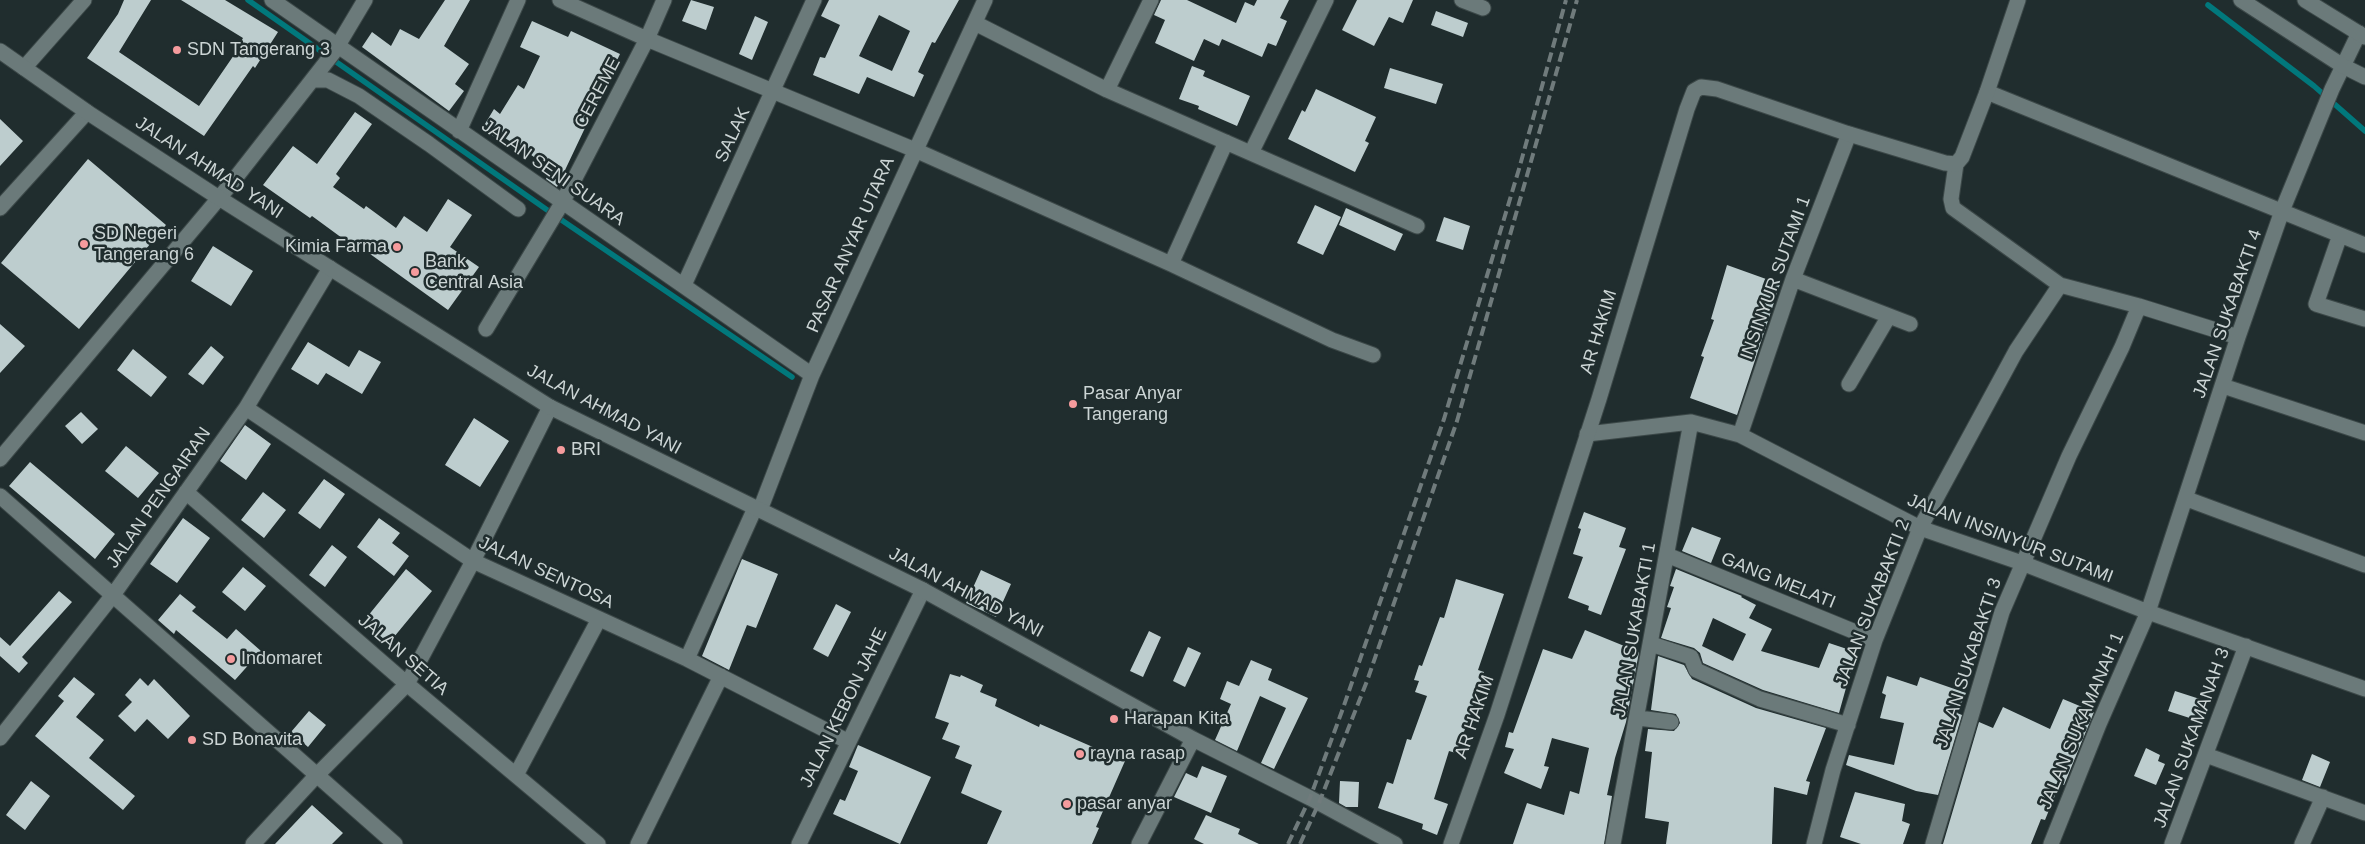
<!DOCTYPE html>
<html>
<head>
<meta charset="utf-8">
<style>
	body { margin:0 }
	canvas { display:block; background:#202d2e }
</style>
</head>
<body>
<canvas width="2365" height="844"></canvas>
<script>
const g = document.querySelector('canvas').getContext('2d');
g.lineJoin = 'round';
const poly = rows => new Path2D(rows.map(r => 'M' + r).join(''));
function trace(path, color, width, dash) { g.strokeStyle = color; g.lineWidth = width; g.lineCap = dash ? 'butt' : 'round'; g.setLineDash(dash || []); g.stroke(path); }
function paint(path, color) { g.fillStyle = color; g.fill(path, 'evenodd'); }
function drawText(font, color, halo, rows, align = 'center') {
  g.font = font + ' Helvetica,sans-serif'; g.lineWidth = 5; g.setLineDash([]); g.textBaseline = 'middle'; g.strokeStyle = halo; g.fillStyle = color; for (const [text, x, y, turn = 0] of rows) {
    g.save(); g.translate(x, y); g.rotate((+turn || 0) * Math.PI / 180); g.textAlign = isNaN(turn) ? turn : align; if (halo) g.strokeText(text, 0, 0); g.fillText(text, 0, 0); g.restore();
  }
}
trace(poly([
	[248,0,560,219,792,377],
	[2208,5,2314,86,2365,131]
]), '#01787c', 5.5);
paint(poly([
	[124,0,151,0,119,52,199,106,234,55,243,38,181,0,225,0,278,32,255,68,253,66,204,136,87,58,118,14],
	[445,0,470,0,444,46,469,64,455,84,464,91,449,111,362,47,372,32,391,46,400,29,419,39],
	[691,0,714,7,706,30,682,21],
	[829,0,959,0,935,43,932,42,918,72,924,75,914,97,867,77,859,94,813,75,820,57,825,58,840,25,821,16],
	[879,15,910,31,892,71,859,56],
	[1161,0,1187,0,1236,23,1245,2,1254,6,1257,0,1289,0,1280,18,1287,21,1276,46,1268,43,1262,57,1222,39,1219,46,1204,39,1194,61,1155,43,1165,20,1154,15],
	[1357,0,1413,0,1403,23,1389,17,1374,46,1342,30],
	[1436,11,1468,23,1463,37,1431,25],
	[755,16,768,22,752,60,739,54],
	[532,21,568,37,571,31,620,54,557,187,546,179,551,168,505,138,503,142,482,129,494,109,500,114,518,85,524,89,540,56,520,47],
	[1192,66,1205,71,1203,76,1250,96,1237,126,1198,109,1199,106,1179,99],
	[1390,68,1443,84,1436,104,1384,88],
	[1316,89,1376,117,1365,141,1369,143,1355,172,1288,139,1302,110,1305,112],
	[355,112,372,124,336,174,340,178,333,187,364,209,366,206,396,228,404,216,427,232,448,199,472,215,450,247,479,267,448,310,359,246,357,249,312,216,310,218,263,185,293,146,317,164],
	[0,119,23,141,0,166],
	[88,159,166,225,79,329,1,263],
	[1315,205,1341,217,1323,255,1297,243],
	[1346,208,1403,234,1395,251,1339,225],
	[1444,217,1470,226,1463,250,1436,241],
	[213,246,253,271,231,306,191,281],
	[1727,265,1780,284,1737,415,1690,398,1704,357,1701,356,1714,320,1711,319],
	[0,324,25,346,0,373],
	[308,342,349,367,359,350,381,362,362,394,326,373,318,385,291,369],
	[211,346,224,357,203,385,188,374],
	[133,349,167,377,151,397,117,370],
	[81,412,98,429,82,444,65,426],
	[474,418,509,441,480,487,445,465],
	[245,425,271,444,246,480,220,461],
	[126,446,159,473,138,498,105,471],
	[30,462,115,534,95,559,9,486],
	[324,479,345,494,320,529,298,513],
	[263,492,286,510,264,538,241,520],
	[1584,512,1626,528,1619,547,1626,549,1601,615,1588,610,1589,606,1568,598,1583,557,1573,554,1581,529,1578,528],
	[183,518,210,538,177,583,150,564],
	[379,518,400,533,392,543,409,556,394,576,357,547],
	[1692,527,1721,538,1711,563,1682,551],
	[332,545,347,557,325,587,309,575],
	[742,559,778,574,756,628,747,625,729,670,702,656],
	[243,567,266,586,245,611,222,592],
	[406,569,432,591,389,643,363,622],
	[1676,569,1742,596,1741,597,1756,605,1749,618,1772,629,1761,651,1819,668,1829,643,1856,652,1839,713,1763,690,1703,663,1700,653,1694,648,1661,638,1671,608,1667,607,1674,587,1670,586],
	[1713,618,1746,634,1733,661,1702,646],
	[981,570,1011,584,996,617,966,603],
	[1456,579,1504,594,1478,670,1484,672,1471,713,1456,753,1449,751,1434,799,1448,804,1437,835,1422,829,1423,824,1378,808,1387,782,1393,784,1407,739,1411,740,1427,696,1415,692,1419,681,1414,680,1419,665,1422,666,1440,617,1444,618],
	[59,591,72,602,22,657,28,663,19,673,0,656,0,637,10,646],
	[180,594,196,607,192,611,227,639,236,629,261,651,235,680,176,630,174,634,158,620],
	[836,604,851,612,828,657,813,649],
	[1585,630,1639,652,1626,722,1615,758,1607,795,1612,796,1604,844,1513,844,1527,803,1564,815,1570,791,1579,794,1589,748,1552,738,1544,766,1549,767,1541,789,1504,773,1514,749,1505,747,1509,732,1513,733,1543,649,1572,659],
	[1149,631,1161,637,1143,677,1130,671],
	[1188,647,1201,653,1185,687,1173,681],
	[1658,656,1684,665,1692,679,1756,708,1826,728,1806,781,1810,782,1807,795,1774,787,1772,844,1666,844,1669,822,1645,818,1652,752,1645,751,1648,729,1674,731,1680,723,1676,714,1651,710],
	[1251,660,1272,669,1268,680,1308,698,1274,769,1261,763,1286,708,1260,696,1237,751,1215,740,1231,704,1220,699,1227,681,1239,686],
	[950,674,960,677,961,675,983,685,980,692,997,699,995,706,1039,727,1040,724,1125,761,1096,827,1099,828,1092,844,987,844,1002,811,961,793,972,765,955,758,960,746,942,739,949,723,935,718],
	[1887,676,1917,686,1920,677,1966,693,1957,713,1962,715,1938,795,1916,791,1846,765,1849,755,1894,765,1904,723,1880,718,1886,695,1882,693],
	[74,677,95,694,76,717,104,740,89,758,135,796,123,810,35,736,64,701,58,696],
	[140,678,148,686,154,679,190,716,168,739,147,719,135,732,118,716,132,702,125,695],
	[2175,691,2206,701,2199,721,2168,711],
	[2063,699,2094,712,2064,785,2060,783,2045,820,2041,819,2031,844,1943,844,1979,722,1993,728,2003,707,2050,729],
	[309,711,326,725,308,747,291,732],
	[858,745,931,777,900,844,833,814,840,799,845,801,858,771,849,767],
	[2146,748,2160,755,2158,761,2165,764,2156,785,2134,776],
	[2312,754,2330,762,2320,787,2302,780],
	[1202,766,1227,776,1211,813,1174,797,1186,773,1197,778],
	[31,781,50,796,25,830,6,815],
	[1340,781,1359,782,1358,807,1346,807,1339,803],
	[1855,792,1905,804,1902,821,1910,824,1903,844,1861,844,1840,837],
	[312,805,343,833,332,844,275,844],
	[1206,815,1240,829,1238,834,1259,844,1204,844,1194,839]
]), '#bdcdce');
const minor = poly([
	[272,0,812,375],
	[560,0,647,39,915,150,1171,264,1332,340,1373,355],
	[1462,0,1483,8],
	[975,23,1107,90,1417,226],
	[24,68,84,0],
	[312,80,328,80,359,96,429,144,518,209],
	[1107,90,1151,0],
	[1987,92,2365,245],
	[459,131,518,0],
	[1251,153,1326,0],
	[1956,164,1951,199,1953,208,2060,285,2139,306,2238,337],
	[0,208,87,112],
	[2340,235,2316,304,2365,319],
	[1171,264,1226,142],
	[1793,279,1910,324],
	[684,285,814,0],
	[486,329,562,203,647,39,664,0],
	[1849,384,1889,316],
	[2223,386,2365,433],
	[246,408,473,561,687,659,847,741],
	[1587,434,1691,422,1740,435,1920,528,2022,563,2148,612,2365,689],
	[1740,435,1793,279,1849,134],
	[0,459,230,185,334,52,365,0],
	[186,492,407,684,598,844],
	[0,496,395,844],
	[2187,499,2365,565],
	[760,510,812,375,985,0],
	[1667,555,1875,640],
	[1651,644,1691,657,1696,670,1760,699,1848,725],
	[687,659,755,508],
	[1638,718,1671,722],
	[0,738,113,595,246,408,330,268],
	[2206,755,2365,813],
	[516,775,599,619],
	[253,844,316,776,407,684,473,561,550,407],
	[638,844,721,676],
	[799,844,923,590],
	[1613,844,1691,422],
	[1814,844,1833,770,1875,640,1920,528,2016,351,2060,285],
	[1933,844,2002,612,2069,456,2122,347,2139,306],
	[2051,844,2099,724,2148,612,2238,337,2282,211,2332,89,2359,33],
	[2172,844,2246,646],
	[2302,844,2323,797]
]);
const tertiary = poly([
	[0,51,87,112,219,198,550,407,923,590,1193,739,1310,798,1395,844],
	[1139,844,1193,739],
	[1451,844,1497,715,1599,399,1687,109,1694,91,1701,87,1717,89,1849,134,1945,163,1956,164,1962,157,1987,92,2018,0]
]);
const secondary = poly([
	[2241,0,2343,66,2365,77],
	[2305,0,2365,37]
]);
trace(minor, '#3c4848', 17);
trace(tertiary, '#3c4848', 17);
trace(secondary, '#3c4848', 17);
trace(minor, '#6b7a7a', 15);
trace(tertiary, '#6b7a7a', 15);
trace(secondary, '#6b7a7a', 15);
trace(poly([
	[1288,844,1310,798,1342,711,1444,419,1519,169,1566,0],
	[1300,844,1319,803,1367,681,1457,421,1577,0]
]), '#707b7c', 4, [10, 5]);
for (const [x, y, r, color] of [
	[177,50,5,"#f59b9d"],
	[84,244,5,"#f59b9d"],
	[397,247,5,"#f59b9d"],
	[415,272,5,"#f59b9d"],
	[1073,404,5,"#f59b9d"],
	[561,450,5,"#f59b9d"],
	[231,659,5,"#f59b9d"],
	[1114,719,5,"#f59b9d"],
	[192,740,5,"#f59b9d"],
	[1080,754,5,"#f59b9d"],
	[1067,804,5,"#f59b9d"]
]) { const dot = new Path2D(); dot.arc(x, y, r, 0, 2 * Math.PI); g.fillStyle = color; g.fill(dot); trace(dot, '#202d2e', 2); }
drawText('18px', '#ccd5d5', '#202d2e', [
	["SDN Tangerang 3",187,50],
	["SD Negeri",94,234],
	["Tangerang 6",94,255],
	["Kimia Farma",387,247,"right"],
	["Bank",425,262],
	["Central Asia",425,283],
	["Pasar Anyar",1083,394],
	["Tangerang",1083,415],
	["BRI",571,450],
	["Indomaret",241,659],
	["Harapan Kita",1124,719],
	["SD Bonavita",202,740],
	["rayna rasap",1090,754],
	["pasar anyar",1077,804]
], 'left');
drawText('18px', '#ccd5d5', '#202d2e', [
	["CEREME",598,93,-62],
	["SALAK",733,135,-65],
	["JALAN AHMAD YANI",209,168,33],
	["JALAN SENI SUARA",553,173,35],
	["PASAR ANYAR UTARA",851,245,-66],
	["INSINYUR SUTAMI 1",1776,278,-70],
	["JALAN SUKABAKTI 4",2228,314,-71],
	["AR HAKIM",1599,332,-73],
	["JALAN AHMAD YANI",604,410,28],
	["JALAN PENGAIRAN",159,498,-55],
	["JALAN INSINYUR SUTAMI",2010,539,21],
	["JALAN SENTOSA",546,573,25],
	["GANG MELATI",1778,581,22],
	["JALAN AHMAD YANI",966,593,28],
	["JALAN SUKABAKTI 2",1873,603,-69],
	["JALAN SUKABAKTI 1",1635,630,-80],
	["JALAN SETIA",403,655,41],
	["JALAN SUKABAKTI 3",1969,663,-72],
	["JALAN KEBON JAHE",844,708,-64],
	["AR HAKIM",1475,717,-71],
	["JALAN SUKAMANAH 1",2082,721,-67],
	["JALAN SUKAMANAH 3",2192,738,-70]
]);
</script>
</body>
</html>
